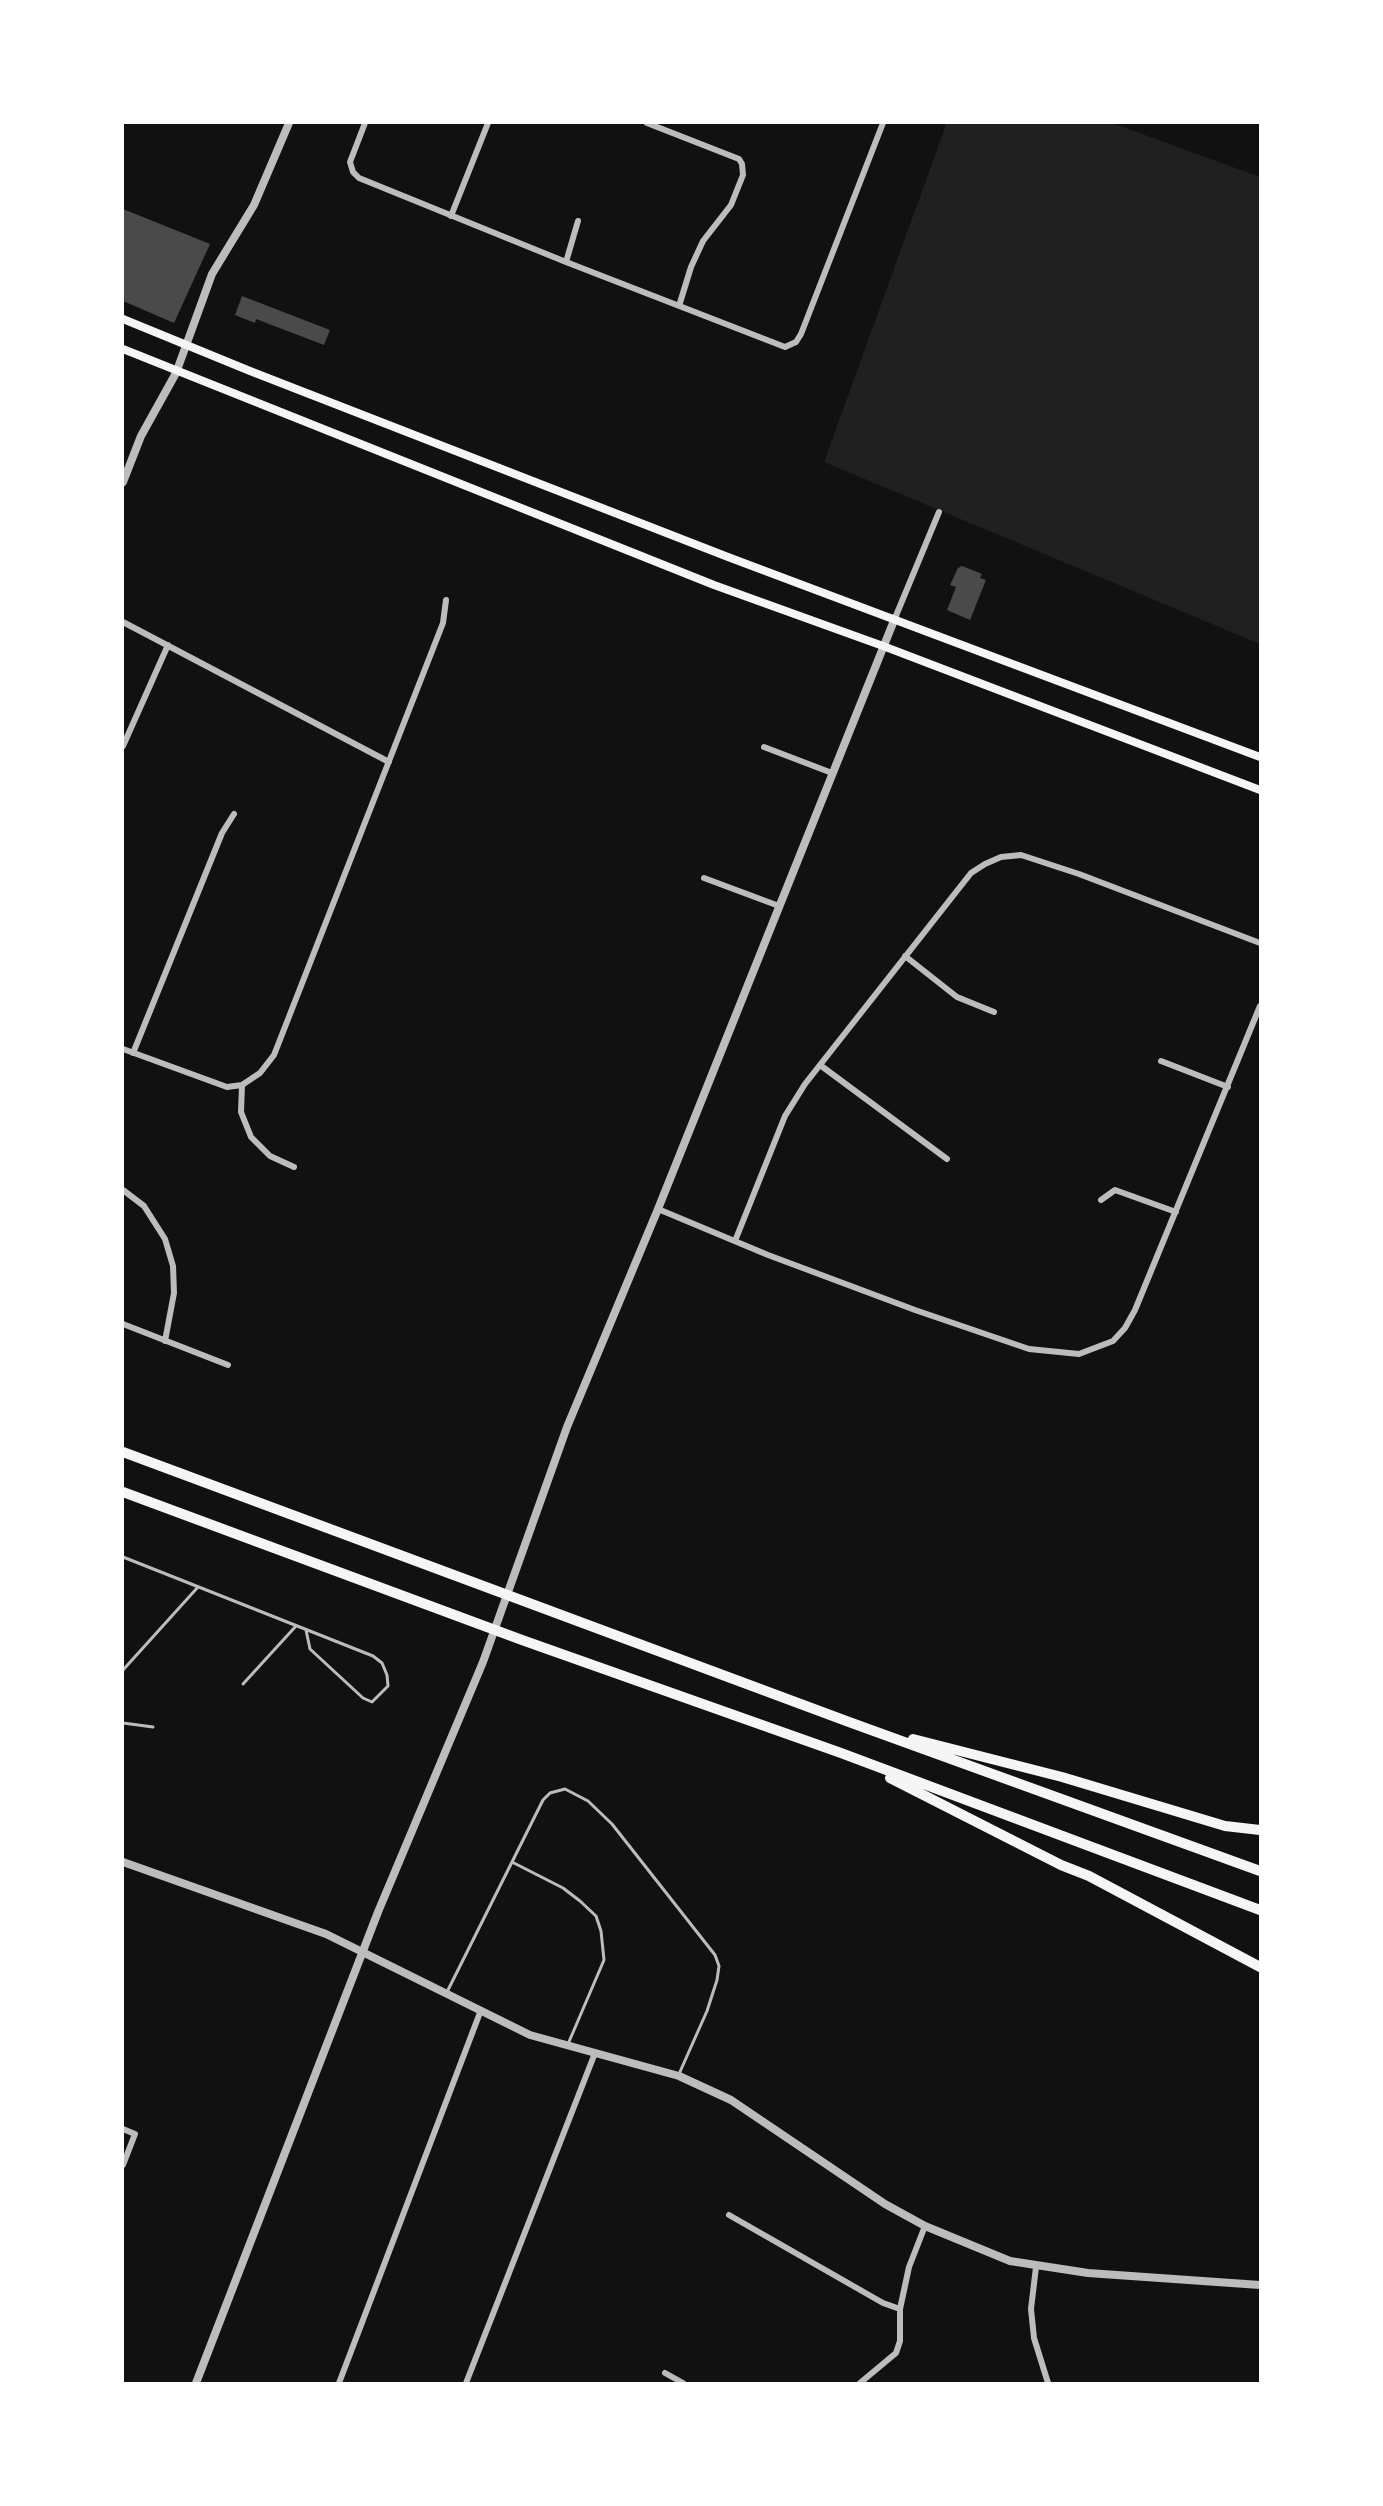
<!DOCTYPE html>
<html>
<head>
<meta charset="utf-8">
<style>
	body { margin:0 }
	#map { position:relative; width:1383px; height:2506px; overflow:hidden; background:#111; font-family:Ubuntu,sans-serif }
	canvas { display:block }
	.frame { position:absolute; inset:0; border:124px solid #fff; pointer-events:none }
</style>
</head>
<body>
<div id="map">
<canvas width="1383" height="2506"></canvas>
<div class="frame"></div>
</div>
<script>
const g = document.querySelector('canvas').getContext('2d');
g.lineJoin = 'round';
function paint(path, color) { g.fillStyle = color; g.fill(path, 'evenodd'); }
const poly = rows => new Path2D(rows.map(r => 'M' + r).join(''));
function trace(path, color, width, dash) { g.strokeStyle = color; g.lineWidth = width; g.lineCap = dash ? 'butt' : 'round'; g.setLineDash(dash || []); g.stroke(path); }
paint(poly([
	[943,123,1112,123,1260,177,1260,644,824,462,946,125]
]), '#202020');
paint(poly([
	[123,209,210,244,174,323,123,301],
	[242,296,330,330,324,345,256,319,255,323,235,315],
	[962,566,982,574,980,578,986,580,970,620,947,610,956,587,950,585,958,568]
]), '#4a4a4a');
trace(poly([
	[123,1557,373,1656,382,1663,387,1675,388,1686,372,1702,363,1698,310,1649,306,1630],
	[123,1670,198,1587],
	[243,1684,296,1626],
	[123,1723,153,1727],
	[512,1862,563,1888,580,1901,596,1916,601,1931,604,1960,568,2044],
	[447,1992,543,1800,550,1793,565,1789,588,1801,612,1824,715,1955,719,1966,717,1980,707,2011,679,2074]
]), '#bcbcbc', 3);
trace(poly([
	[365,123,350,162,353,172,359,178,566,262,785,347,796,342,801,334,883,123],
	[647,123,739,159,742,164,743,175,731,205,703,241,691,267,679,306],
	[451,216,488,123],
	[566,262,578,221],
	[895,618,939,512],
	[123,622,389,762],
	[123,746,168,645],
	[764,747,832,773],
	[704,878,779,906],
	[905,956,957,997,994,1012],
	[123,1049,227,1087,242,1085,260,1073,274,1055,443,623,446,600],
	[133,1053,222,833,234,814],
	[1161,1061,1228,1087],
	[820,1065,947,1159],
	[242,1085,241,1112,251,1137,270,1156,294,1167],
	[123,1190,144,1206,165,1239,173,1266,174,1293,165,1341],
	[1101,1200,1115,1190,1176,1212],
	[658,1209,768,1255,915,1310,1029,1349,1079,1354,1113,1341,1125,1328,1135,1310,1260,1006],
	[735,1241,785,1116,805,1084,971,873,985,864,1001,857,1021,855,1079,874,1260,943],
	[123,1324,228,1365],
	[123,2129,135,2134,123,2165],
	[729,2215,883,2303,900,2309],
	[1036,2267,1031,2309,1034,2338,1048,2383],
	[665,2373,683,2383],
	[339,2383,481,2010],
	[466,2383,595,2053],
	[860,2383,896,2353,900,2341,900,2309,909,2267,925,2226]
]), '#bcbcbc', 6);
trace(poly([
	[123,482,141,436,176,373,212,274,254,205,289,123],
	[123,1862,326,1934,530,2035,679,2076,731,2100,885,2204,925,2226,1010,2261,1088,2273,1260,2285],
	[196,2383,378,1912,483,1662,567,1427,658,1209,895,618]
]), '#bcbcbc', 8);
trace(poly([
	[123,319,250,371,728,557,1260,757],
	[123,349,714,585,883,646,1260,790]
]), '#f5f5f5', 8);
trace(poly([
	[123,1452,849,1722,1260,1871],
	[123,1492,522,1640,841,1753,1260,1910],
	[913,1739,1062,1777,1225,1826,1260,1830],
	[890,1778,1061,1865,1089,1876,1260,1967]
]), '#f5f5f5', 10);
</script>
</body>
</html>
